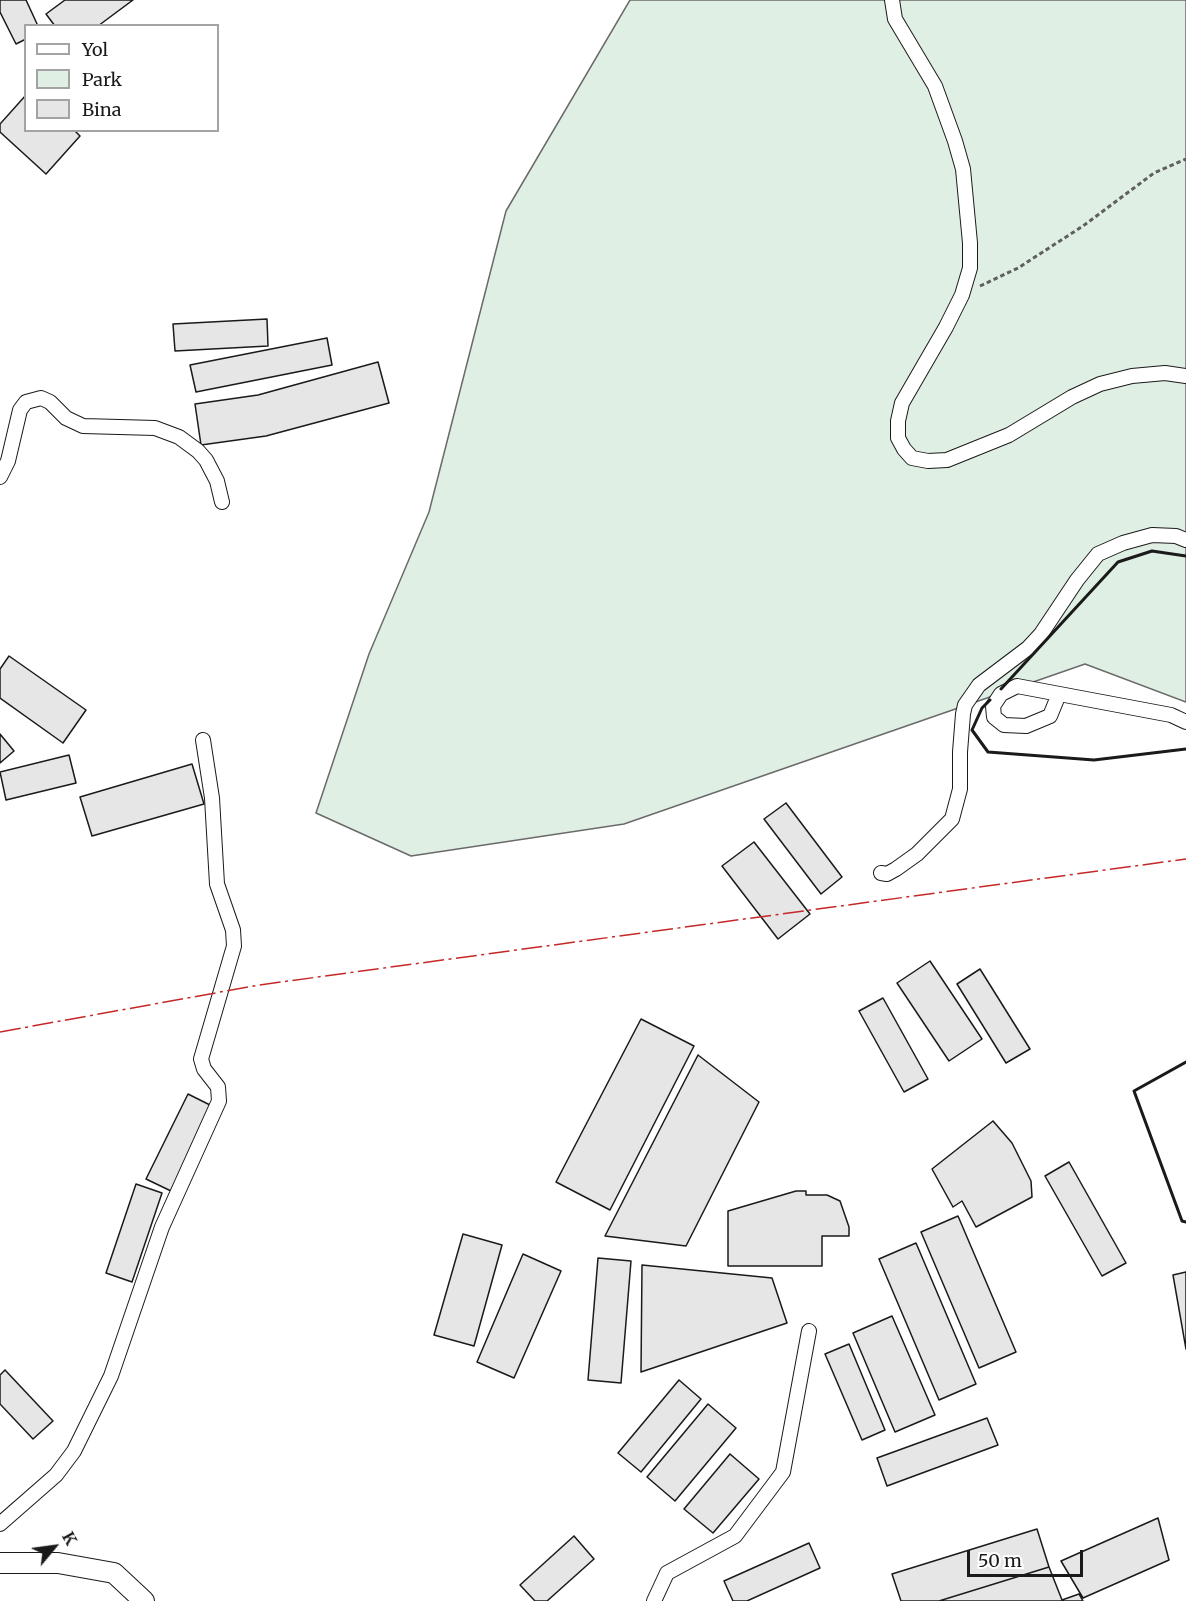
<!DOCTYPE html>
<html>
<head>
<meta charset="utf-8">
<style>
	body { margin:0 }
	#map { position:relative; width:1186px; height:1601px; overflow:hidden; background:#fff; font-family:Merriweather,serif }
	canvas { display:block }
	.legend { position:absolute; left:24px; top:24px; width:195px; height:108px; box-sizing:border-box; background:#fff; border:2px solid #a3a3a3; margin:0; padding:8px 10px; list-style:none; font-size:18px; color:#1a1a1a }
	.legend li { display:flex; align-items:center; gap:12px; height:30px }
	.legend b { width:30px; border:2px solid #a3a3a3 }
	.north { position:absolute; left:24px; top:1517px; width:60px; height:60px; -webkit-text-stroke:4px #fff; paint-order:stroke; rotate:61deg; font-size:16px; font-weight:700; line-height:24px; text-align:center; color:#1a1a1a }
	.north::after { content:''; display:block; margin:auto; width:21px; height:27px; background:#1a1a1a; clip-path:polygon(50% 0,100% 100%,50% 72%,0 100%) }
	.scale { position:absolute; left:967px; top:1550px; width:116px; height:27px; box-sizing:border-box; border:3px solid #1a1a1a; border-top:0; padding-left:8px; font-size:18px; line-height:21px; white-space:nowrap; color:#1a1a1a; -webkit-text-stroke:4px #fff; paint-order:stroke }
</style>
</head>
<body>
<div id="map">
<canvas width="1186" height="1601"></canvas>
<ul class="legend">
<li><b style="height:8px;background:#fff"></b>Yol</li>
<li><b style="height:16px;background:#e0efe3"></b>Park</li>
<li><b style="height:16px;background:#e6e6e6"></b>Bina</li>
</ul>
<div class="north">K</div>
<div class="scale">50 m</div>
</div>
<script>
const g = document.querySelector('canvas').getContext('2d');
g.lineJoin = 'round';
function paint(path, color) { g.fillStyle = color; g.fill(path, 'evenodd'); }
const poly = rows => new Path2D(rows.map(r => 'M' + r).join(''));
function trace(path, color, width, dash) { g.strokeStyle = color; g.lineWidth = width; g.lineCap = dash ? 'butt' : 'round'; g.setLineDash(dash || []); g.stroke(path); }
const green = poly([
	[630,0,1186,0,1186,702,1085,664,624,824,411,856,316,813,369,654,429,512,506,211,630,0]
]);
paint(green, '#e0efe3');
trace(green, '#6a6a6a', 1.5);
const building = poly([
	[0,0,26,0,38,26,26,26,26,39,16,44,0,12,0,0],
	[65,0,133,0,98,26,55,26,46,14,65,0],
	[26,95,26,130,74,130,80,136,46,174,0,132,0,124,26,95],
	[267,319,268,346,175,351,173,324,267,319],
	[327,338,332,365,196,392,190,365,327,338],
	[378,362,389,403,266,436,201,445,195,404,258,395,378,362],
	[9,656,86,710,63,743,0,698,0,669,9,656],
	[0,734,14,751,0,763,0,734],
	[69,755,76,783,6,800,0,772,69,755],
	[192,764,204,804,92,836,80,797,192,764],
	[786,803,842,877,821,894,764,819,786,803],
	[754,842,810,914,778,939,722,866,754,842],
	[930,961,982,1039,949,1061,897,983,930,961],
	[980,969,1030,1049,1006,1063,957,984,980,969],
	[883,998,928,1079,904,1092,859,1011,883,998],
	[641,1019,694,1046,610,1210,556,1182,641,1019],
	[698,1055,759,1102,686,1246,605,1236,698,1055],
	[188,1094,212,1106,171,1191,146,1179,188,1094],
	[993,1121,1012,1143,1031,1181,1032,1197,976,1227,962,1201,953,1207,932,1169,993,1121],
	[1069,1162,1126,1263,1102,1276,1045,1176,1069,1162],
	[136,1184,162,1193,132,1282,106,1273,136,1184],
	[796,1191,806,1191,806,1195,827,1195,840,1201,849,1227,849,1236,822,1236,822,1266,728,1266,728,1211,796,1191],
	[958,1216,1016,1352,979,1368,921,1232,958,1216],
	[463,1234,502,1245,474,1346,434,1335,463,1234],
	[916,1243,976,1384,939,1400,879,1259,916,1243],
	[523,1254,561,1271,514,1378,477,1362,523,1254],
	[598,1258,631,1261,621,1383,588,1380,598,1258],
	[642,1265,772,1278,787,1323,641,1372,642,1265],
	[1186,1272,1186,1349,1173,1275,1186,1272],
	[892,1316,935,1415,895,1432,853,1333,892,1316],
	[849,1344,885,1430,862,1440,825,1354,849,1344],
	[5,1370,53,1421,33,1439,0,1404,0,1375,5,1370],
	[679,1380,701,1399,641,1472,618,1453,679,1380],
	[708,1404,736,1428,675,1501,647,1477,708,1404],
	[987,1418,998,1445,887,1486,877,1458,987,1418],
	[730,1454,759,1479,713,1533,684,1509,730,1454],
	[1158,1518,1169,1560,1083,1598,1061,1561,1158,1518],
	[1037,1529,1049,1567,939,1601,901,1601,892,1574,1037,1529],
	[574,1536,594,1559,547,1601,535,1601,520,1585,574,1536],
	[809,1543,820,1568,747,1601,733,1601,724,1581,809,1543],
	[1049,1567,1062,1600,1079,1594,1083,1601,939,1601,1049,1567]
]);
paint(building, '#e6e6e6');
trace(building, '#1a1a1a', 1.5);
const street = poly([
	[892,0,895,19,935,86,955,141,963,169,970,243,970,268,962,295,946,327,902,403,898,421,898,438,904,449,912,458,928,461,947,460,1009,435,1072,397,1100,384,1132,376,1165,373,1186,376],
	[0,477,8,461,20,410,26,402,41,398,50,402,66,418,83,426,155,428,179,437,198,451,206,460,217,481,222,502],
	[1059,694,1050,716,1026,726,1004,725,994,717,993,706,1001,694,1017,686,1171,715,1186,722],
	[881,873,887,874,896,869,917,854,952,819,960,789,960,752,963,714,965,705,979,685,1028,648,1041,634,1077,580,1098,554,1123,543,1152,535,1176,536,1186,540],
	[0,1524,56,1475,74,1451,111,1376,162,1227,219,1101,218,1087,204,1069,201,1059,234,946,233,930,217,884,212,798,203,740],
	[654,1601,667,1573,735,1536,783,1472,809,1331]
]);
const secondary = poly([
	[0,1563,58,1563,114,1573,144,1601]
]);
trace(street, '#1a1a1a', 16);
trace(secondary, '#1a1a1a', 22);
trace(poly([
	[980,286,1018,268,1083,226,1154,173,1186,159]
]), '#5f5f5f', 3, [4.5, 3]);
trace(street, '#fff', 14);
trace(secondary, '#fff', 20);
trace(poly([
	[1001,689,1118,562,1152,551,1186,556],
	[990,700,982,708,972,730,988,752,1094,760,1186,749],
	[1186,1062,1134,1091,1182,1221,1186,1222]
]), '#1a1a1a', 3);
trace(poly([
	[0,1032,259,985,1186,859]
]), '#c62828', 1.5, [21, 4.5, 3, 4.5]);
</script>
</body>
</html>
